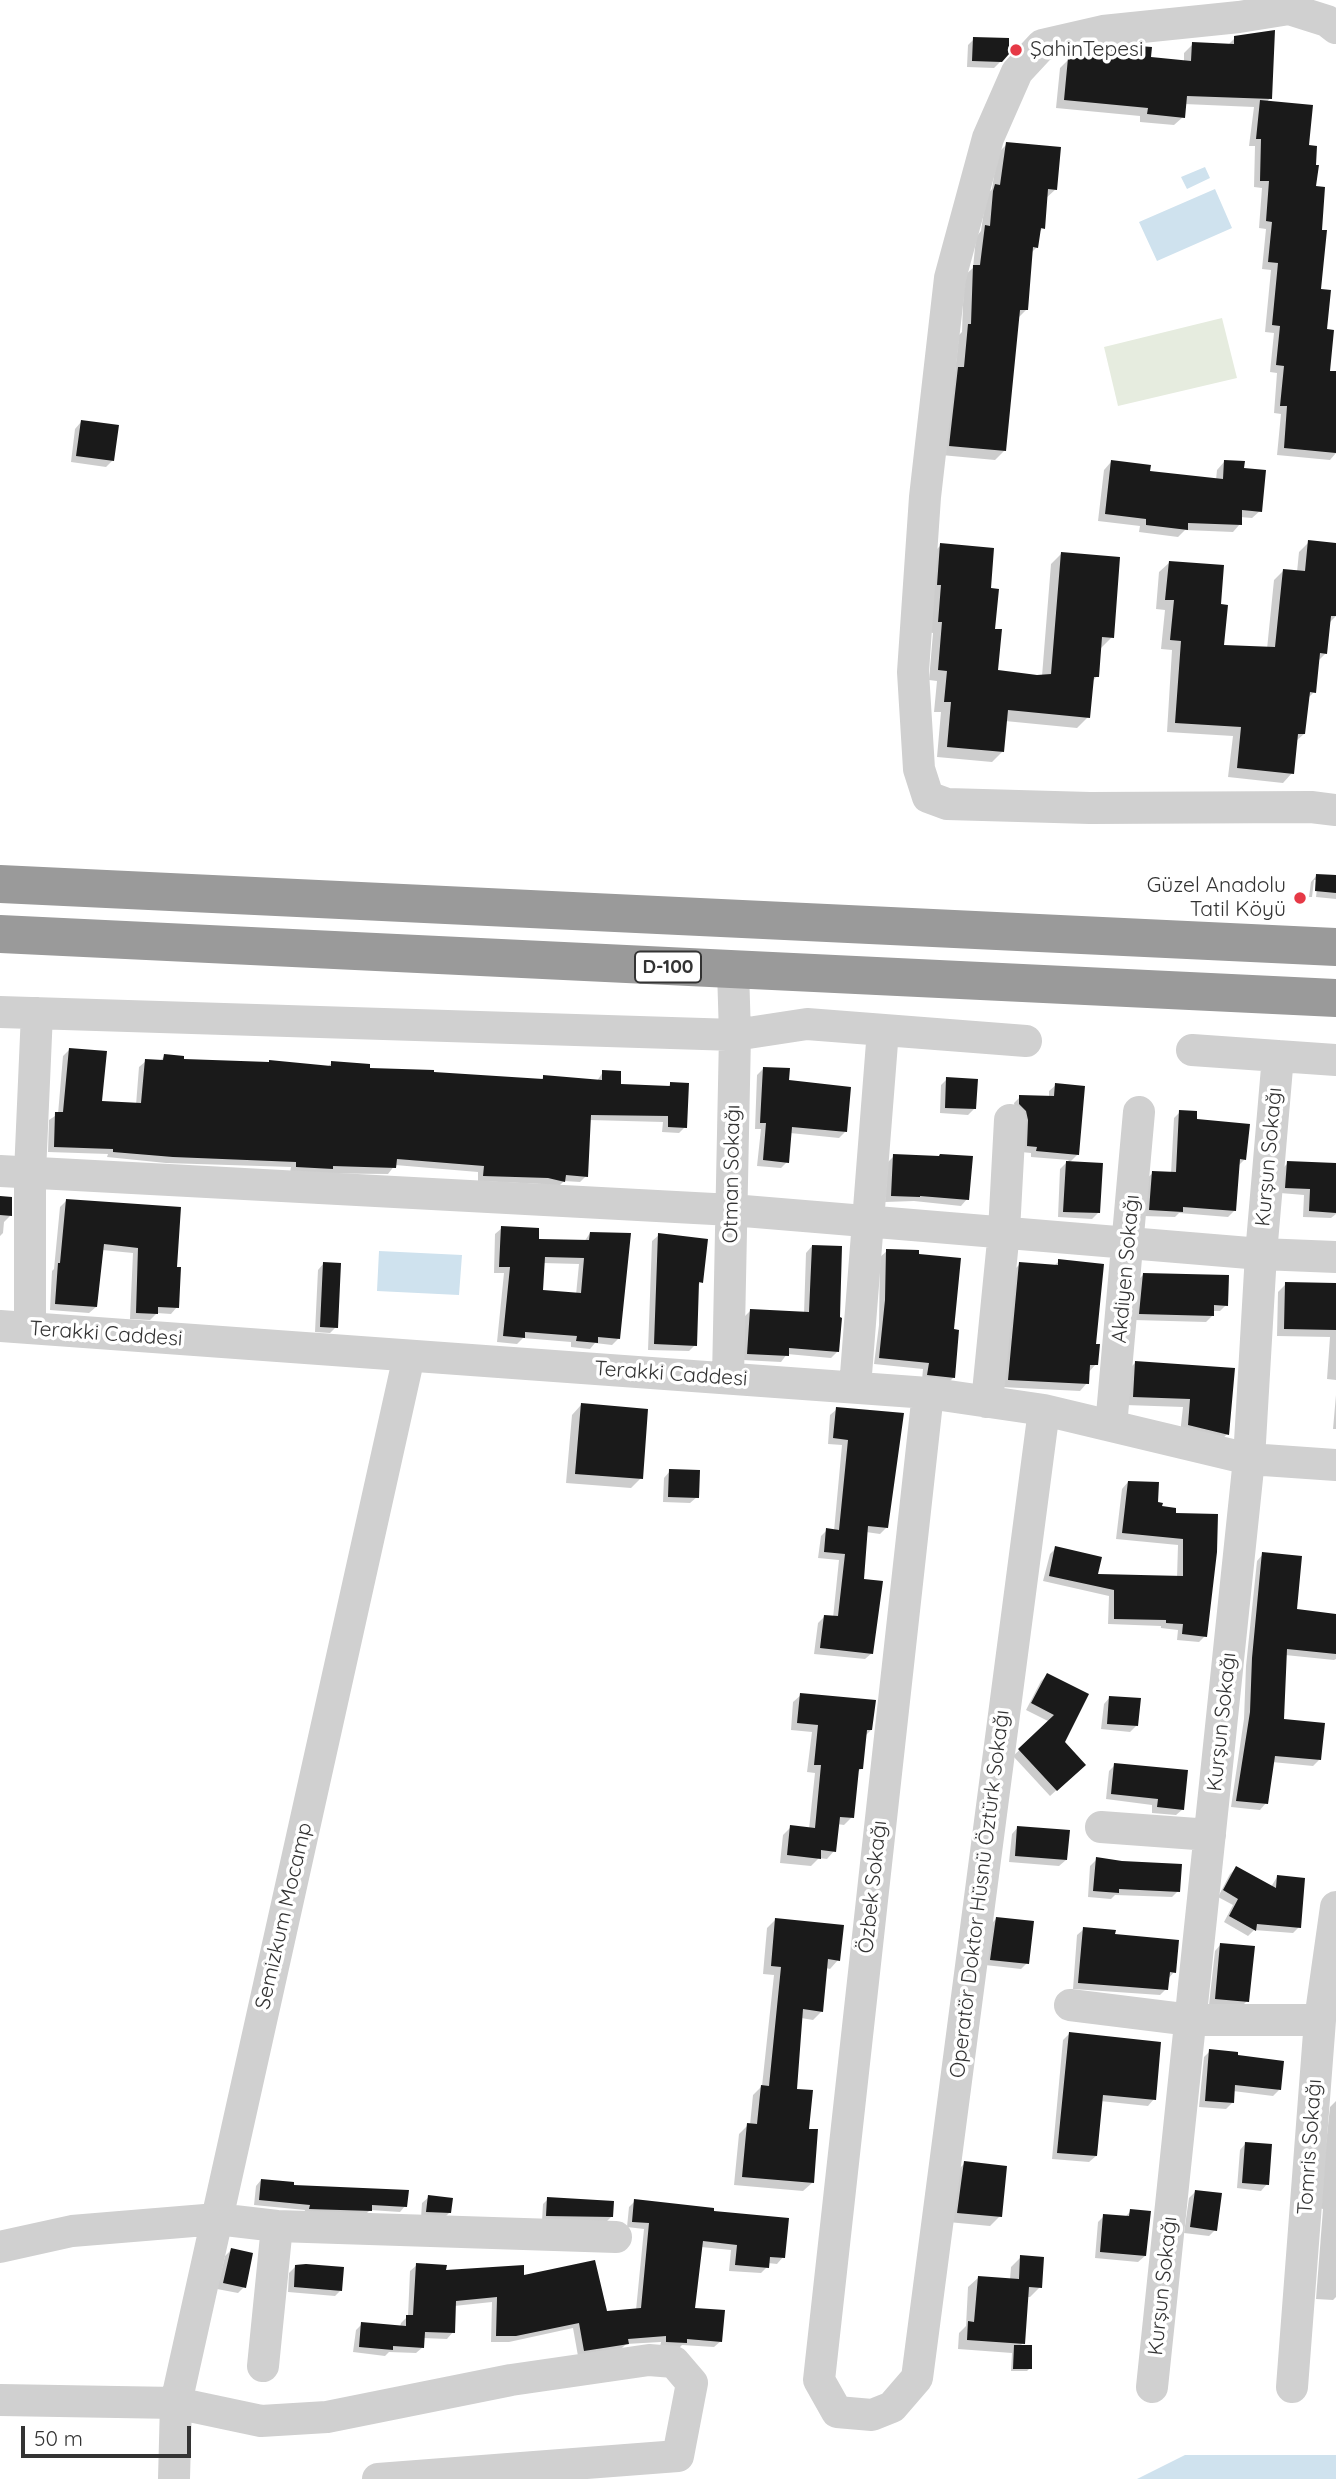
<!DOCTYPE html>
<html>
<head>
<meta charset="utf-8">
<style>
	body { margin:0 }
	#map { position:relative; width:1336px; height:2479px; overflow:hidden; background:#fff; font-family:Quicksand,sans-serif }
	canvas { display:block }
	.scale { position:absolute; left:21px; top:2426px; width:170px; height:32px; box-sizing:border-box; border:4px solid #333; border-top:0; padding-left:9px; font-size:21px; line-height:24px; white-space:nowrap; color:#333; -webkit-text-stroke:5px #fff; paint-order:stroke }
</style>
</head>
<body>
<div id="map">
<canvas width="1336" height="2479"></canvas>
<div class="scale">50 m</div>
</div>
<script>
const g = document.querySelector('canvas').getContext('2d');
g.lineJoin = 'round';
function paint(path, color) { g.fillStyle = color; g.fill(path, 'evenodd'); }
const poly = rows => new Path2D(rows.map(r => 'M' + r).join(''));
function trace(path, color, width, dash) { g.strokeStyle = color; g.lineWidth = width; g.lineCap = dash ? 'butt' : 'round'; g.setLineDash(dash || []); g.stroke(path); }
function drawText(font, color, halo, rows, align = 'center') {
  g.font = font + ' Quicksand,sans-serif'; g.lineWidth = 7; g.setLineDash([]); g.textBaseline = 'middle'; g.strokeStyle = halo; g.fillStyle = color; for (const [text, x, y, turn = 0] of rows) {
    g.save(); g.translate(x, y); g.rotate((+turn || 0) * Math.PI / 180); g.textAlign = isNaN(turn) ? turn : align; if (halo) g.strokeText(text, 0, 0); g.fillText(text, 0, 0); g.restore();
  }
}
paint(poly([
	[1222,318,1237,378,1118,406,1104,347]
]), '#e6ecdf');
paint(poly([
	[1205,167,1210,178,1187,189,1181,177],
	[1215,189,1232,228,1157,261,1139,222],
	[379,1251,462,1255,459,1295,377,1291],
	[1185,2455,1336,2455,1336,2479,1137,2479]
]), '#cfe2ee');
paint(poly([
	[1235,38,1270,98,1267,102,1307,147,1314,188,1319,290,1328,373,1336,373,1336,453,1330,460,1277,455,1281,414,1274,413,1277,373,1270,372,1274,333,1265,332,1271,270,1262,269,1266,229,1259,228,1262,188,1254,187,1255,146,1249,146,1254,107,1184,104,1183,117,1174,125,1140,122,1140,116,1056,108,1060,68,1069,59,1105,56,1111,50,1149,59,1184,62,1184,53,1193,44,1227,46],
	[974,39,1001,61,994,68,967,67,968,45],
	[1007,144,1056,189,1045,199,1043,228,1039,232,1037,247,1031,253,1027,309,1017,319,1004,451,995,460,941,455,950,378,955,372,959,335,962,332,964,276,973,268,976,237,981,231,986,196,992,189,997,154],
	[81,422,113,460,106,467,71,462,75,429],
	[1111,462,1148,473,1216,480,1217,470,1224,462,1242,469,1260,511,1252,518,1240,517,1240,524,1233,532,1185,530,1178,537,1139,532,1140,526,1098,521,1104,470],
	[1309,542,1336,545,1336,616,1329,623,1326,653,1317,662,1314,692,1308,698,1304,734,1296,741,1292,773,1283,783,1228,777,1233,736,1167,732,1172,650,1161,649,1165,610,1156,609,1159,572,1169,563,1219,606,1222,647,1267,649,1274,580,1284,570,1297,572,1299,552],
	[941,545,989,590,996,671,1042,676,1051,564,1061,554,1112,637,1101,648,1097,676,1092,682,1088,717,1077,728,1005,721,1003,751,992,762,937,757,941,712,934,712,937,681,929,680,933,633,928,632,930,556],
	[1317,875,1336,877,1336,899,1316,897,1318,880,1314,880,1312,897,1309,897,1311,882],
	[70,1049,100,1102,136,1105,139,1067,146,1061,159,1062,165,1056,182,1061,327,1067,332,1063,368,1070,540,1081,544,1076,597,1081,603,1072,619,1085,667,1088,670,1084,685,1127,679,1133,662,1132,663,1122,589,1120,586,1176,580,1182,564,1181,558,1187,541,1184,478,1181,478,1172,395,1165,388,1174,290,1173,291,1167,166,1163,107,1157,108,1154,48,1152,49,1120,58,1114,63,1056],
	[763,1069,788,1082,845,1132,839,1138,790,1133,787,1162,781,1168,757,1166,761,1129,755,1129,757,1075],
	[947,1079,975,1108,968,1115,940,1113,941,1085],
	[1056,1085,1078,1154,1069,1163,1098,1213,1092,1219,1058,1217,1060,1169,1069,1160,1031,1157,1031,1153,1021,1152,1014,1103,1020,1097,1049,1098,1049,1091],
	[1180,1112,1195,1121,1245,1159,1238,1166,1234,1211,1228,1217,1179,1213,1175,1217,1143,1216,1146,1179,1153,1173,1171,1174,1174,1118],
	[894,1156,967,1199,961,1206,914,1201,885,1202,888,1162],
	[1288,1163,1336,1165,1336,1214,1331,1218,1303,1217,1304,1195,1280,1193,1282,1169],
	[0,1198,10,1216,4,1222,3,1233,0,1236],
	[66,1201,175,1269,177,1307,171,1314,157,1313,150,1320,130,1319,133,1253,102,1250,96,1307,89,1313,50,1310,52,1271,54,1269,60,1207],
	[502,1228,537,1240,584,1242,590,1233,618,1339,612,1345,595,1343,590,1349,571,1347,571,1342,523,1338,517,1344,497,1342,504,1273,494,1273,495,1234],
	[543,1263,579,1264,576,1295,542,1291],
	[659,1235,701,1282,697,1286,695,1345,689,1351,648,1350,652,1241],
	[812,1246,837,1352,831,1358,787,1354,781,1362,742,1360,744,1317,750,1311,804,1314,806,1253],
	[887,1251,952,1331,953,1378,947,1384,922,1380,923,1369,874,1364,879,1325,880,1257],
	[1059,1261,1095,1345,1096,1364,1088,1373,1087,1383,1080,1391,1001,1387,1012,1272,1020,1264,1053,1267],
	[324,1263,336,1327,330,1333,315,1332,318,1270],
	[1144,1274,1226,1305,1220,1311,1212,1311,1212,1316,1206,1322,1134,1320,1137,1281],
	[1286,1284,1336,1285,1336,1380,1327,1379,1330,1337,1277,1336,1278,1292],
	[1136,1362,1233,1370,1227,1434,1219,1443,1180,1434,1183,1407,1125,1405,1127,1371],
	[1336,1395,1336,1429,1333,1429],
	[581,1405,641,1478,631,1488,566,1483,572,1415],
	[837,1409,887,1527,880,1534,866,1532,862,1581,872,1653,865,1659,814,1654,818,1623,824,1617,833,1618,839,1560,818,1558,821,1536,827,1530,834,1531,842,1445,828,1444,830,1415],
	[670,1471,697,1497,690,1503,663,1502,664,1478],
	[1128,1482,1160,1508,1174,1514,1216,1516,1205,1636,1199,1642,1177,1640,1178,1630,1161,1628,1161,1626,1108,1624,1109,1596,1043,1581,1050,1554,1056,1548,1096,1576,1177,1578,1178,1545,1116,1539,1122,1489],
	[1263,1554,1295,1611,1336,1615,1336,1659,1334,1660,1285,1655,1282,1720,1319,1760,1313,1766,1272,1762,1266,1803,1260,1810,1231,1807,1244,1719,1246,1666,1257,1561],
	[1047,1675,1063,1742,1084,1765,1050,1796,1013,1756,1050,1722,1026,1710,1041,1681],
	[801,1695,871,1730,865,1736,861,1769,856,1773,852,1817,844,1825,837,1824,834,1851,827,1859,819,1858,811,1866,780,1863,783,1835,791,1827,809,1829,815,1773,807,1772,812,1732,791,1730,793,1702],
	[1110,1697,1136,1726,1130,1732,1101,1729,1104,1704],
	[1115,1765,1183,1809,1176,1815,1152,1813,1152,1805,1106,1799,1109,1771],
	[1018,1827,1066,1860,1059,1866,1009,1862,1012,1834],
	[1097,1859,1178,1891,1172,1897,1115,1895,1111,1899,1088,1897,1090,1866],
	[1236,1868,1271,1887,1277,1877,1299,1927,1293,1933,1254,1930,1248,1936,1224,1922,1233,1905,1218,1897,1230,1874],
	[997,1918,1027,1963,1021,1969,985,1965,990,1925],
	[776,1919,838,1960,830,1969,826,1968,822,2011,813,2020,801,2018,795,2090,807,2130,812,2183,803,2191,734,2185,739,2134,748,2125,750,2125,753,2095,762,2086,774,1975,763,1974,767,1928],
	[1084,1929,1113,1935,1174,1972,1168,1979,1166,1989,1160,1995,1073,1989,1077,1935],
	[1221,1944,1247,2001,1241,2007,1209,2005,1215,1951],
	[1069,2034,1154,2099,1148,2106,1100,2101,1096,2156,1089,2162,1052,2159,1063,2040],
	[1210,2051,1236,2057,1279,2090,1273,2096,1233,2091,1232,2103,1226,2109,1199,2107,1204,2057],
	[1336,2101,1336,2297,1333,2300,1316,2299,1323,2209,1319,2208,1330,2107],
	[1246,2143,1267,2184,1261,2191,1237,2188,1240,2150],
	[965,2163,1000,2216,990,2226,948,2222,955,2173],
	[261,2180,292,2187,405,2206,400,2212,370,2210,364,2216,304,2214,305,2210,254,2205,256,2186],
	[1195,2192,1215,2230,1209,2236,1184,2233,1189,2198],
	[429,2197,450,2212,443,2219,421,2218,422,2203],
	[548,2199,612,2216,606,2222,542,2221,543,2204],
	[635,2201,712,2212,783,2257,777,2264,768,2263,767,2267,761,2273,729,2271,731,2250,701,2247,693,2310,721,2341,714,2347,682,2345,679,2348,660,2347,661,2342,626,2344,620,2350,578,2356,573,2328,509,2342,491,2342,492,2302,454,2306,453,2332,447,2339,423,2338,423,2347,416,2353,389,2352,385,2356,353,2352,356,2330,362,2324,400,2327,401,2323,408,2316,410,2271,417,2265,445,2272,522,2277,606,2313,636,2310,644,2229,627,2227,629,2207],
	[1131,2211,1145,2256,1138,2262,1095,2258,1098,2222,1104,2216,1124,2218],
	[231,2250,244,2287,238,2293,217,2289,225,2256],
	[1021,2257,1040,2287,1030,2297,1026,2297,1023,2343,1020,2346,1030,2368,1027,2371,1011,2371,1012,2353,958,2349,959,2333,966,2326,968,2287,978,2278,1010,2280,1011,2267],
	[295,2267,340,2291,335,2296,288,2292,289,2273]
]), '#0003');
paint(poly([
	[1275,30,1272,99,1187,96,1185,118,1147,114,1148,108,1064,100,1068,58,1089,53,1110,55,1111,49,1139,46,1152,47,1151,57,1191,61,1192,42,1234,44,1234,36],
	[973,37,1009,38,1009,54,1002,62,972,61],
	[1260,100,1313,105,1309,145,1317,146,1316,165,1319,165,1316,186,1325,187,1322,230,1327,230,1321,289,1331,290,1327,329,1334,330,1330,371,1336,371,1336,453,1284,448,1287,406,1280,406,1284,366,1276,365,1280,326,1272,325,1278,263,1268,262,1272,222,1266,221,1269,181,1260,181,1261,139,1256,139],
	[1006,142,1061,147,1057,190,1048,189,1045,229,1041,228,1038,248,1033,247,1028,310,1020,310,1006,451,949,446,958,367,964,367,968,324,971,324,973,265,980,265,985,225,990,226,993,191,995,184,1000,185],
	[81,420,119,425,114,461,76,456],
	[1111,460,1151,465,1150,471,1223,479,1224,460,1245,461,1244,468,1266,470,1262,512,1242,510,1242,525,1188,523,1188,530,1146,525,1146,519,1105,514],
	[1308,540,1336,543,1336,616,1331,616,1327,654,1320,653,1316,693,1310,692,1305,734,1298,734,1294,774,1237,768,1241,727,1175,723,1181,641,1170,640,1174,600,1165,600,1169,561,1224,565,1221,604,1228,605,1224,645,1275,647,1283,569,1305,571],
	[940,543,994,548,991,588,999,589,995,629,1002,629,998,670,1037,675,1051,674,1061,552,1120,557,1114,638,1102,637,1099,677,1094,677,1090,718,1008,710,1004,752,947,747,951,702,944,702,947,671,938,670,942,622,938,622,941,585,937,585],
	[1316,874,1336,875,1336,893,1315,891],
	[69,1048,107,1051,102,1101,141,1103,145,1059,163,1060,164,1054,184,1056,184,1059,269,1062,269,1060,331,1066,331,1061,370,1064,370,1068,434,1070,434,1072,543,1079,543,1075,602,1080,602,1070,621,1071,621,1084,670,1086,670,1082,689,1083,687,1128,668,1127,668,1116,591,1115,588,1177,566,1175,565,1182,548,1178,483,1176,484,1166,397,1159,396,1168,333,1166,333,1169,296,1167,296,1162,173,1157,113,1152,113,1149,54,1147,55,1112,63,1112],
	[763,1067,790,1068,789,1080,851,1087,847,1132,792,1127,789,1163,763,1160,766,1123,760,1123],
	[946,1077,978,1079,976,1109,945,1108],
	[1055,1083,1085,1086,1079,1155,1036,1151,1037,1147,1027,1146,1028,1120,1026,1111,1019,1104,1019,1095,1054,1096],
	[1179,1110,1197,1111,1197,1119,1250,1124,1246,1160,1240,1159,1236,1211,1183,1207,1183,1212,1149,1210,1152,1171,1176,1172],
	[893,1154,939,1156,940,1154,973,1156,969,1200,920,1196,920,1197,891,1196],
	[1066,1161,1103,1163,1100,1213,1063,1212],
	[1287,1161,1336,1163,1336,1213,1309,1211,1310,1189,1285,1188],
	[0,1196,12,1197,12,1216,0,1215],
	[66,1199,181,1207,177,1267,181,1267,179,1308,158,1307,158,1314,136,1313,138,1248,104,1244,97,1307,55,1304,58,1263,60,1263],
	[501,1226,539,1228,539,1239,589,1240,590,1232,631,1233,620,1339,598,1337,598,1343,576,1341,577,1336,525,1332,525,1338,503,1336,510,1267,499,1267],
	[545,1257,584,1258,581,1293,543,1290],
	[658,1233,708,1239,703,1283,699,1282,697,1346,654,1344],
	[812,1245,842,1246,840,1317,842,1318,839,1352,789,1348,789,1356,747,1354,750,1309,809,1312],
	[886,1249,919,1250,919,1254,961,1258,954,1329,959,1330,955,1378,927,1375,929,1363,879,1358,885,1300],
	[1058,1259,1104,1264,1096,1344,1100,1344,1098,1365,1090,1365,1089,1384,1008,1380,1019,1262,1058,1265],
	[323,1262,341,1263,338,1328,320,1327],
	[1143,1273,1229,1275,1228,1306,1214,1305,1214,1316,1139,1314],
	[1285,1282,1336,1283,1336,1330,1284,1329],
	[1135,1361,1235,1368,1229,1435,1188,1425,1190,1399,1133,1397],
	[581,1403,648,1409,643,1479,575,1474],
	[836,1407,904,1413,888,1528,868,1526,864,1579,883,1581,873,1654,820,1648,824,1615,838,1616,845,1554,824,1552,826,1528,839,1530,848,1440,833,1438],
	[669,1469,700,1470,699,1498,668,1497],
	[1128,1481,1159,1482,1158,1502,1163,1503,1162,1506,1176,1508,1176,1513,1218,1514,1217,1552,1207,1637,1182,1634,1183,1624,1166,1623,1166,1620,1114,1619,1114,1590,1049,1576,1055,1546,1102,1557,1098,1574,1183,1576,1183,1539,1122,1533],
	[1262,1552,1302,1556,1297,1609,1336,1614,1336,1654,1287,1649,1284,1719,1325,1723,1321,1760,1275,1756,1268,1804,1236,1801,1250,1712,1252,1658],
	[1047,1673,1089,1694,1065,1742,1086,1765,1057,1791,1018,1749,1054,1715,1031,1703],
	[800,1693,876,1700,872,1730,867,1730,863,1769,859,1769,854,1818,840,1817,836,1852,821,1850,821,1859,787,1855,790,1825,815,1828,821,1765,814,1765,818,1725,797,1723],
	[1109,1696,1141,1698,1138,1726,1107,1724],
	[1114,1763,1188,1770,1184,1810,1157,1807,1158,1799,1111,1794],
	[1017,1826,1070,1830,1067,1860,1015,1856],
	[1096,1857,1122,1861,1182,1864,1180,1892,1119,1889,1119,1893,1093,1891],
	[1236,1866,1276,1888,1277,1875,1305,1878,1301,1928,1257,1924,1256,1931,1229,1916,1238,1899,1223,1890],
	[996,1917,1034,1921,1029,1964,990,1960],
	[775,1918,844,1925,840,1961,828,1959,823,2012,803,2009,797,2089,813,2090,809,2129,818,2129,814,2183,742,2177,747,2123,757,2124,761,2085,769,2086,781,1967,771,1966],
	[1083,1927,1116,1930,1115,1934,1179,1940,1176,1973,1170,1972,1168,1990,1078,1983],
	[1220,1943,1255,1946,1249,2002,1215,1999],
	[1069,2032,1161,2042,1156,2100,1103,2095,1097,2156,1057,2153],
	[1209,2049,1238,2052,1238,2055,1284,2061,1281,2090,1235,2085,1234,2103,1205,2101],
	[1245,2142,1272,2144,1269,2185,1242,2183],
	[964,2161,1007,2166,1002,2217,957,2213],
	[261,2179,294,2182,294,2185,409,2190,407,2207,372,2205,372,2211,309,2209,310,2205,259,2200],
	[1195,2190,1222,2193,1217,2231,1190,2227],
	[428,2195,453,2198,451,2213,426,2212],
	[547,2197,614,2201,613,2217,546,2216],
	[634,2199,714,2208,714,2211,789,2218,785,2258,770,2257,769,2268,735,2265,737,2245,703,2241,695,2308,725,2310,722,2342,687,2339,687,2343,666,2342,666,2336,628,2339,629,2344,584,2351,579,2323,516,2336,496,2336,497,2297,456,2301,455,2333,425,2332,424,2348,393,2346,393,2350,359,2347,361,2322,406,2326,406,2315,413,2315,416,2263,447,2265,446,2270,524,2265,524,2275,595,2260,607,2311,641,2308,649,2223,632,2222],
	[1130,2209,1151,2211,1146,2256,1100,2252,1103,2214,1129,2216],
	[231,2248,253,2253,246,2288,223,2283],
	[1020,2255,1044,2257,1042,2288,1029,2287,1025,2344,967,2340,968,2321,974,2322,978,2276,1019,2279],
	[306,2264,344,2267,342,2291,294,2287,295,2265],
	[1014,2345,1032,2345,1032,2369,1013,2369]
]), '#1a1a1a');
trace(poly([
	[1336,28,1327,21,1289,9,1239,17,1103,31,1042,45,1017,72,988,138,950,278,925,497,913,672,919,769,928,797,947,804,1090,808,1311,807,1336,810],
	[0,1012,735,1035,807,1024,1026,1041],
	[1192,1050,1336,1060],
	[0,1171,732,1210,1261,1254,1336,1257],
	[0,1326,928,1393,1044,1410,1249,1459,1336,1465],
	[30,1328,30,1173,37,1013],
	[728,1378,735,1035,733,970],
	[855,1387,883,1030],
	[928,1393,819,2380,837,2412,872,2415,892,2407,917,2378,1044,1410],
	[987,1402,1004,1231,1010,1120],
	[1111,1426,1139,1112],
	[1101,1827,1210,1835],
	[1070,2005,1191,2020,1320,2020],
	[0,2247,72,2231,217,2219,277,2226,616,2237],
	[263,2366,277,2226],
	[1152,2387,1249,1459,1261,1254,1278,1056],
	[1292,2387,1320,2020,1336,1907],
	[0,2400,176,2403,261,2421,327,2417,511,2380,649,2360,674,2362,692,2383,678,2456,378,2479],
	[174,2479,176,2403,409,1356]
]), '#d0d0d0', 32);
trace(poly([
	[0,884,1336,947],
	[0,934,1336,998]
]), '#9a9a9a', 38);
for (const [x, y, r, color] of [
	[1016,50,7,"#e63946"],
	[1300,898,7,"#e63946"]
]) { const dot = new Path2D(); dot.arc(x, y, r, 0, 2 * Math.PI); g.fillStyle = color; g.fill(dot); trace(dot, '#fff', 2.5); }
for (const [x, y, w] of [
	[668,967,66]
]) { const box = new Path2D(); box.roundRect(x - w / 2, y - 15.5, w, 31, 5); g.fillStyle = '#fff'; g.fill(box); trace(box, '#333', 2); }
drawText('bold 19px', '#333', null, [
	["D-100",668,967]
]);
drawText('21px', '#333', '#fff', [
	["ŞahinTepesi",1030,50],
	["Güzel Anadolu",1286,886,"right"],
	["Tatil Köyü",1286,910,"right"]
], 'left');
drawText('21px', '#333', '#fff', [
	["Kurşun Sokağı",1269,1157,-85],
	["Otman Sokağı",732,1174,-89],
	["Akdiyen Sokağı",1126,1269,-85],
	["Terakki Caddesi",106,1334,4],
	["Terakki Caddesi",671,1374,4],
	["Kurşun Sokağı",1222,1722,-84],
	["Özbek Sokağı",873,1887,-84],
	["Operatör Doktor Hüsnü Öztürk Sokağı",980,1894,-83],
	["Semizkum Mocamp",284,1916,-77],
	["Tomris Sokağı",1310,2147,-86],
	["Kurşun Sokağı",1163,2286,-84]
]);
</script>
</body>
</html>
